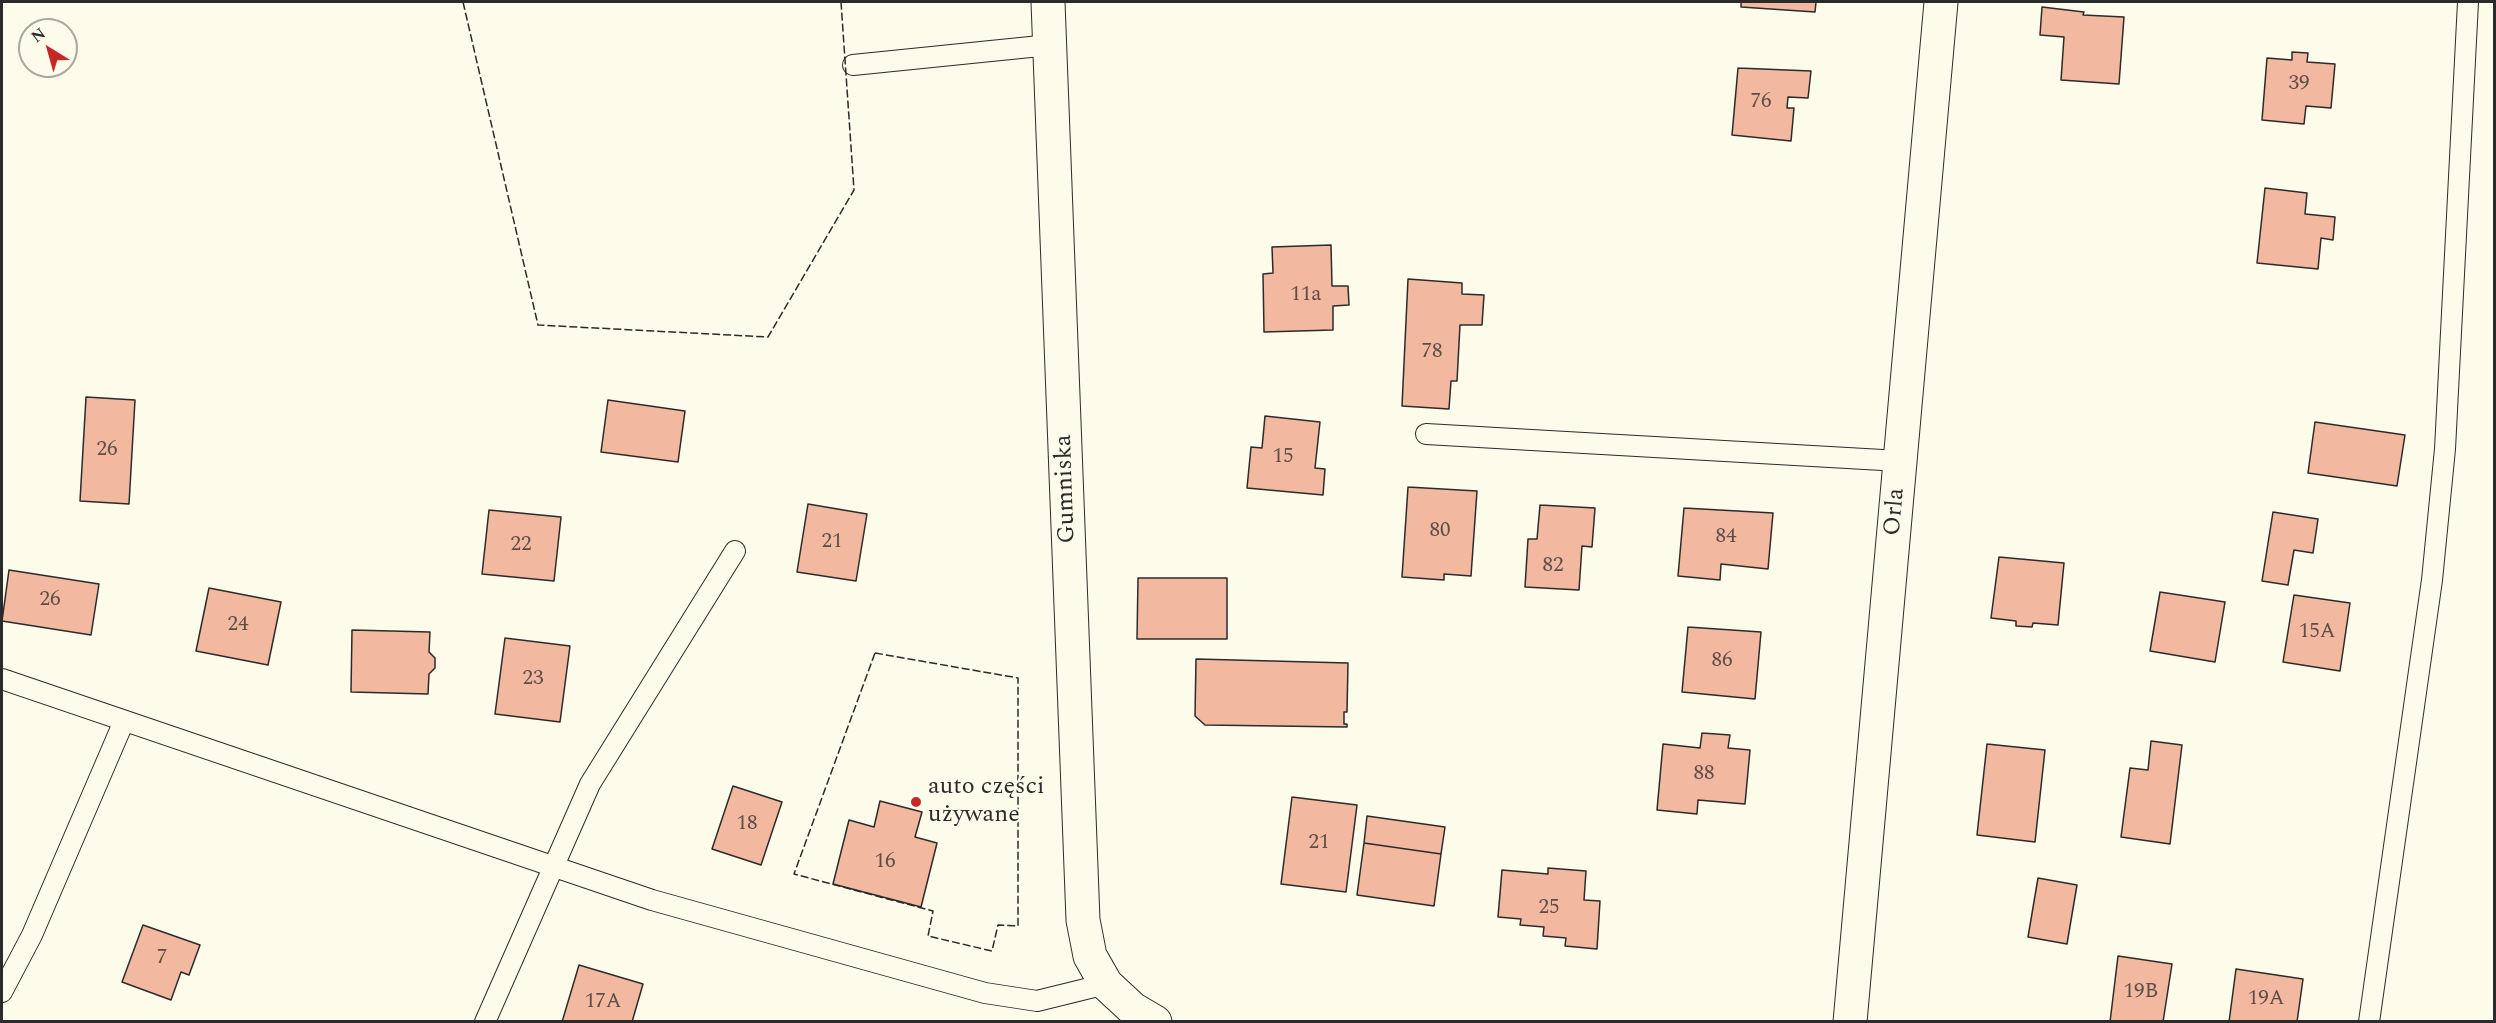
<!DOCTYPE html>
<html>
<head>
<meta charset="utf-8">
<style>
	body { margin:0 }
	#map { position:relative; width:2496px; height:1023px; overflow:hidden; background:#fdfbea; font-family:Spectral,serif }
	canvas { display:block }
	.frame { position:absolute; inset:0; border:3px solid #2b2b2b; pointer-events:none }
	.north { position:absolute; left:18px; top:18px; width:60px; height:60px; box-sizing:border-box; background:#fdfbea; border:2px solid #a9a89e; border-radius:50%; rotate:323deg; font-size:16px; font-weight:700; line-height:24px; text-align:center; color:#2b2b2b }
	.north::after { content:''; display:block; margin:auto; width:21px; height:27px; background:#c62828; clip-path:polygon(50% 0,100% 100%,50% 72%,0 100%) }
</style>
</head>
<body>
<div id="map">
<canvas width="2496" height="1023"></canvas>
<div class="frame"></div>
<div class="north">N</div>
</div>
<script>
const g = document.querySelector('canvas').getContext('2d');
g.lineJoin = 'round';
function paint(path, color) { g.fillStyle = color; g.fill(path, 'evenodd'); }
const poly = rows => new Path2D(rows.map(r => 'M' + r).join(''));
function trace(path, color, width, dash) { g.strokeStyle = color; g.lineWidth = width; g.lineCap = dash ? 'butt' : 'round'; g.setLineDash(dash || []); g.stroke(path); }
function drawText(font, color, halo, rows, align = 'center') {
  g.font = font + ' Spectral,serif'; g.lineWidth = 4.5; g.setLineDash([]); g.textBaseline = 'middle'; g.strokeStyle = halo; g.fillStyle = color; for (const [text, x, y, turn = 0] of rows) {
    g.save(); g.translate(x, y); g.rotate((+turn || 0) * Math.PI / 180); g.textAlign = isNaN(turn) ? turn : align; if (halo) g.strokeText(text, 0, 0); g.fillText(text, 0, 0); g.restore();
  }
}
const building = poly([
	[1741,2,1816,2,1815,12,1741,7,1741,2],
	[2042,7,2084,12,2083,15,2124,17,2119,84,2061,80,2064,37,2040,35,2042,7],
	[2292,52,2308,53,2307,62,2335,64,2331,108,2306,106,2304,124,2262,120,2267,58,2292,60,2292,52],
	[1738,68,1811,71,1808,98,1788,97,1787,108,1794,108,1791,141,1732,135,1738,68],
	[2265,188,2307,193,2305,214,2335,217,2333,240,2321,238,2318,269,2257,263,2265,188],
	[1331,245,1332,286,1348,286,1349,305,1333,306,1333,330,1264,332,1263,274,1273,273,1272,247,1331,245],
	[1408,279,1462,283,1462,294,1484,295,1482,325,1460,325,1457,381,1451,381,1449,409,1402,406,1408,279],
	[86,397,135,400,129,504,80,501,86,397],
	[608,400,685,411,678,462,601,452,608,400],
	[1265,416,1320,422,1315,468,1325,469,1323,495,1247,488,1251,447,1262,448,1265,416],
	[2315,422,2405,435,2397,486,2308,473,2315,422],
	[1408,487,1477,491,1471,576,1444,574,1444,580,1402,577,1408,487],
	[808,504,867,514,856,581,797,572,808,504],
	[1540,505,1595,508,1592,547,1582,546,1579,590,1525,587,1528,539,1537,539,1540,505],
	[1684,508,1773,513,1768,569,1721,564,1720,580,1678,576,1684,508],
	[489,510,561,517,554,581,482,574,489,510],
	[2273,512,2318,519,2313,553,2294,550,2288,585,2262,581,2273,512],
	[1999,557,2064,563,2058,625,2033,623,2032,627,2016,626,2016,621,1991,618,1999,557],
	[9,570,99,584,91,635,2,621,9,570],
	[1138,578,1227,578,1227,639,1137,639,1138,578],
	[209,588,281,602,268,665,196,651,209,588],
	[2160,592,2225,602,2215,662,2150,651,2160,592],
	[2294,595,2350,603,2340,671,2283,662,2294,595],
	[1688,627,1761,632,1755,699,1682,692,1688,627],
	[352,630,430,632,429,652,435,658,435,668,429,674,428,694,351,692,352,630],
	[505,638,570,646,560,722,495,714,505,638],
	[1196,659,1348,663,1347,712,1344,712,1344,724,1347,724,1347,727,1205,725,1195,716,1196,659],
	[1702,733,1730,735,1728,748,1750,750,1745,804,1698,800,1697,814,1657,810,1663,744,1700,748,1702,733],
	[2151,741,2182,745,2170,844,2121,837,2130,768,2148,770,2151,741],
	[1987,744,2045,750,2035,842,1977,835,1987,744],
	[733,786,782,802,761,865,712,849,733,786],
	[1292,797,1357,805,1346,892,1281,884,1292,797],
	[880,801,922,812,915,837,937,843,921,907,833,884,849,820,874,827,880,801],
	[1367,816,1445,827,1441,854,1364,843,1367,816],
	[1364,843,1441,854,1434,906,1357,895,1364,843],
	[1548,868,1586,871,1584,900,1600,901,1597,949,1565,946,1566,938,1543,936,1544,927,1520,925,1521,919,1498,917,1502,870,1548,874,1548,868],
	[2038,878,2077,885,2067,944,2028,937,2038,878],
	[143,925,200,945,189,975,181,972,171,1000,122,982,143,925],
	[2118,956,2172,964,2163,1022,2110,1022,2118,956],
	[579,965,643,984,632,1022,562,1022,579,965],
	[2236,969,2303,979,2297,1022,2229,1022,2236,969]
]);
paint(building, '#f2b8a0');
trace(building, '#2b2b2b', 1.5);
const service = poly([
	[853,65,1050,45],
	[1426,434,1900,461],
	[2,679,652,900,985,993,1037,1001,1106,984],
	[2,992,32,935,124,721],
	[485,1022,590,784,735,551],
	[2369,1022,2432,580,2445,449,2468,2]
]);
const minor = poly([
	[1850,1022,1941,2]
]);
const tertiary = poly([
	[1048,2,1083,920,1090,956,1106,984,1133,1009,1155,1022]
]);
trace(service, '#2b2b2b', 22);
trace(minor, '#2b2b2b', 35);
trace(tertiary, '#2b2b2b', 35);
trace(service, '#fdfbea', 20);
trace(minor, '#fdfbea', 33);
trace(tertiary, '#fdfbea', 33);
trace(poly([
	[463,2,538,325,768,337,854,190,841,2],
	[875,653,1018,678,1018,926,998,925,992,951,928,936,933,911,794,874,875,653]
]), '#2b2b2b', 1.5, [8, 3]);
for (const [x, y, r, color] of [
	[916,802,6,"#c62828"]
]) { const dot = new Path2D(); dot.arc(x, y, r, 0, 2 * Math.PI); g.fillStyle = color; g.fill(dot); trace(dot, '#fdfbea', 2); }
drawText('21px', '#5d4e48', null, [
	["39",2299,85],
	["76",1761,103],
	["11a",1306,296],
	["78",1432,353],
	["26",107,451],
	["15",1283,458],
	["80",1440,532],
	["84",1726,538],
	["21",832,543],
	["22",521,546],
	["82",1553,567],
	["26",50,601],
	["24",238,626],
	["15A",2317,633],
	["86",1722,662],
	["23",533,680],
	["88",1704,775],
	["18",747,825],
	["21",1319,844],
	["16",885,863],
	["25",1549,909],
	["7",162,959],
	["19B",2141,993],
	["19A",2266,1000],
	["17A",603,1003]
]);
drawText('24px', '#2b2b2b', '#fdfbea', [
	["Gumniska",1067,489,-92],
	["Orla",1896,512,-85]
]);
drawText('24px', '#2b2b2b', '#fdfbea', [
	["auto części",928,788],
	["używane",928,816]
], 'left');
</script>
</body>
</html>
